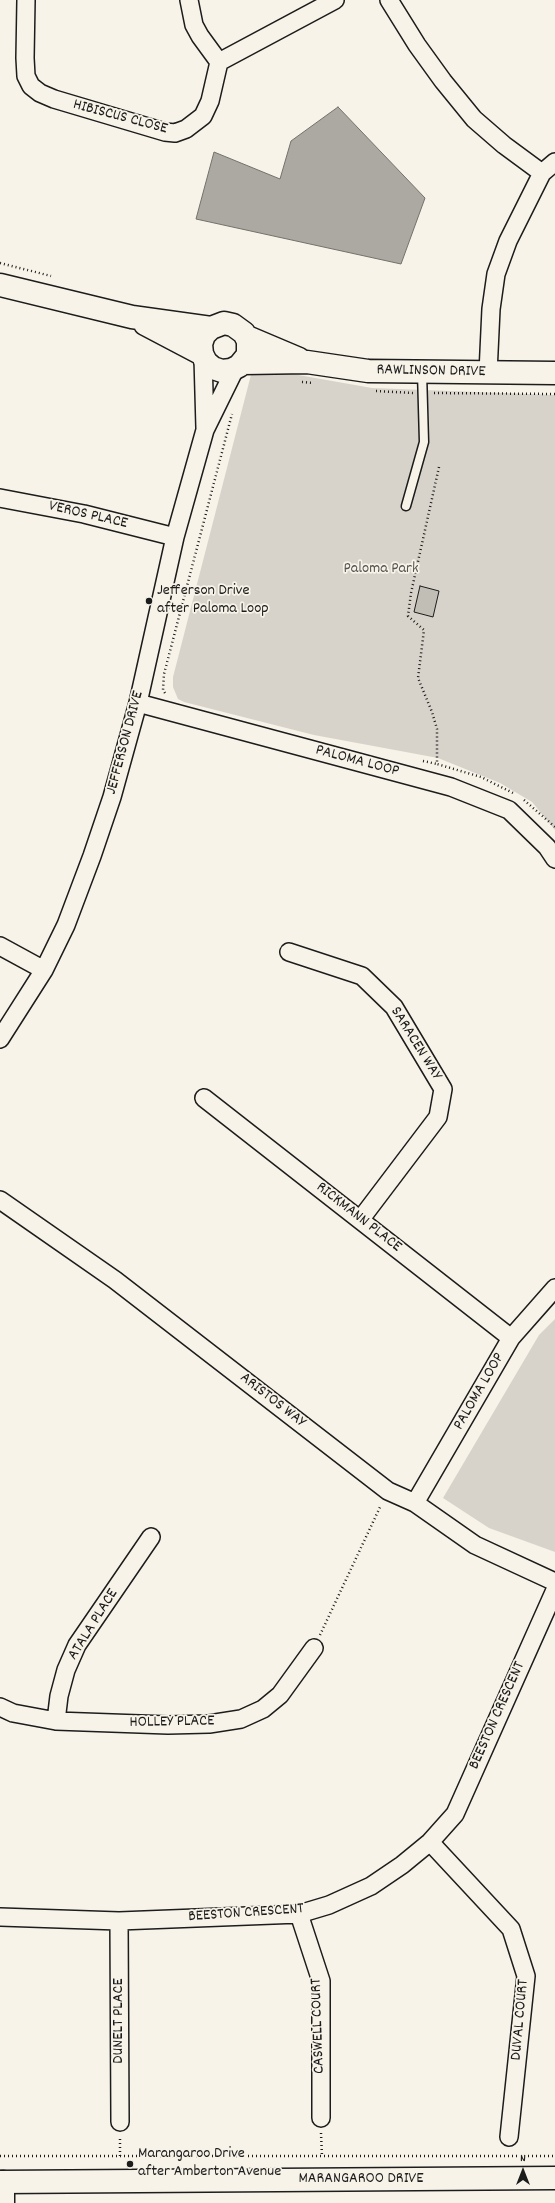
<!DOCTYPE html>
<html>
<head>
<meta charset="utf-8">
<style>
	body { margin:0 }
	#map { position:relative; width:555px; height:2203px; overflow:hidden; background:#f7f3e8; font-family:Dekko,sans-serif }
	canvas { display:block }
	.north { position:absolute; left:503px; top:2151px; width:40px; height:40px; -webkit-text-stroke:3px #f7f3e8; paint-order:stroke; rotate:0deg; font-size:11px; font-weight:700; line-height:16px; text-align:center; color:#1c1c1c }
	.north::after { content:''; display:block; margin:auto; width:14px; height:18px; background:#1c1c1c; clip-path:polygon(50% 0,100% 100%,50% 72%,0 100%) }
</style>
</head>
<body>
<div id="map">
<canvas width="555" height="2203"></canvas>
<div class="north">N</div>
</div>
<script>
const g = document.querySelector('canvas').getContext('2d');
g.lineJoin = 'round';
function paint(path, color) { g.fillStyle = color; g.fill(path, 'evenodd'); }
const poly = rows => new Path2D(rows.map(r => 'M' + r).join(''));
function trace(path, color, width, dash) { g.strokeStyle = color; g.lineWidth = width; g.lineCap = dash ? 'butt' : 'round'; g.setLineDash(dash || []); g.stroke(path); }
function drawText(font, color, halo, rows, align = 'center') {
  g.font = font + ' Dekko,sans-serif'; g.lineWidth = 3.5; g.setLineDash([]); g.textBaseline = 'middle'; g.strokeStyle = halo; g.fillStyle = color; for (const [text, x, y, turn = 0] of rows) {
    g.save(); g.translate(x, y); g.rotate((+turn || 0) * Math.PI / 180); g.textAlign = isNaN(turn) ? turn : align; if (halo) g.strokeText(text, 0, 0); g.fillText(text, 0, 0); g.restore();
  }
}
paint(poly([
	[253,367,372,388,555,395,555,830,532,802,500,783,438,758,314,735,184,702,178,699,173,687,173,677],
	[555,1319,555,1552,489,1528,443,1498,539,1335]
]), '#d7d3cb');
const water = poly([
	[338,107,425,198,401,264,196,219,214,152,280,179,291,141,338,107]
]);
paint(water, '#aca9a2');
trace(water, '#72716c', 1);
const building = poly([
	[420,586,439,591,433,617,414,612,420,586]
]);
paint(building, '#c0beb5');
trace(building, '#1c1c1c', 1);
const lane = poly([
	[406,506,424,442,422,372]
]);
const street = poly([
	[26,0,25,58,26,76,31,86,40,93,54,99,165,132,175,133,186,129,203,116,210,101,219,62,335,0],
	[189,0,194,25,200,36,219,62],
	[389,0,417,45,443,81,474,119,504,145,542,173],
	[203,358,205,428],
	[488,373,491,309,496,274,508,241,542,173,555,162],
	[0,498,84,514,175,537],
	[138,703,451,787,509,810,547,847,555,859],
	[0,946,44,970],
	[289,952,362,976,394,1007,443,1089,438,1117,360,1220],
	[0,1039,44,970,66,925,92,856,112,797,138,703,175,537,205,430,235,369],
	[204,1098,511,1338],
	[0,1200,115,1280,388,1491,415,1503,475,1545,555,1582],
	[415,1503,511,1338,555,1288],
	[0,1707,13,1713,56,1721,168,1725,209,1724,241,1719,263,1709,280,1695,314,1648],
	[56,1721,59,1696,66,1670,77,1645,151,1537],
	[430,1842,511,1929,526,1976,509,2137],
	[299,1914,321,1981,321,2118],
	[0,1917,119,1921,299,1914,329,1905,371,1886,402,1865,430,1842,455,1814,555,1590],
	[119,1921,120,2122]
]);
const secondary = poly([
	[0,285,132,317,211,328,224,323,233,325,244,333,248,341,248,355,239,366,231,370,222,371,213,368,206,362,202,354,201,344,204,335,211,328],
	[145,324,202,354],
	[247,337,299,359],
	[243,363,307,362,368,371,555,373],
	[3,2182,3,2203]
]);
const primary = poly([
	[0,2182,555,2178]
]);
trace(lane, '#1c1c1c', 11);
trace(street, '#1c1c1c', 20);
trace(secondary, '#1c1c1c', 25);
trace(primary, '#1c1c1c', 25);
trace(poly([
	[0,263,51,276],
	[302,382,313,383],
	[376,391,413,393],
	[434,393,555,394],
	[439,467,411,593,408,616,424,630,418,678,432,712,437,729,437,764,481,777,513,793],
	[165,693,163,690,164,674,232,414],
	[423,761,437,764],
	[524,800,555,827],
	[320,1635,381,1505],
	[321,2133,322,2156],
	[0,2156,555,2156],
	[120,2156,120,2137]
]), '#1c1c1c', 2.5, [1, 3]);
trace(lane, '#f7f3e8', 8);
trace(street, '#f7f3e8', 17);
trace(secondary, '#f7f3e8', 22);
trace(primary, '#f7f3e8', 22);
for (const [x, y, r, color] of [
	[149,601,4,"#1c1c1c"],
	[130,2164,4,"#1c1c1c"]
]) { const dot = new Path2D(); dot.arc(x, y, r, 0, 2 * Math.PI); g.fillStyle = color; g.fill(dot); trace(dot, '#f7f3e8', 1.5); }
drawText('16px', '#1c1c1c', '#f7f3e8', [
	["HIBISCUS CLOSE",120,118,15],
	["RAWLINSON DRIVE",431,372,1],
	["VEROS PLACE",88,516,13],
	["JEFFERSON DRIVE",126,743,-75],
	["PALOMA LOOP",357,762,15],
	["SARACEN WAY",415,1044,58],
	["RICKMANN PLACE",358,1218,38],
	["PALOMA LOOP",480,1392,-60],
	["ARISTOS WAY",272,1401,38],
	["ATALA PLACE",94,1625,-58],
	["BEESTON CRESCENT",498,1716,-66],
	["HOLLEY PLACE",172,1723,-1],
	["BEESTON CRESCENT",246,1914,-4],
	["DUVAL COURT",521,2020,-85],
	["DUNELT PLACE",120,2021,-90],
	["CASWELL COURT",319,2026,-92],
	["MARANGAROO DRIVE",361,2180]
]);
drawText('16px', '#545351', '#f7f3e8', [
	["Paloma Park",381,570]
]);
drawText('16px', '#1c1c1c', '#f7f3e8', [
	["Jefferson Drive",157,592],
	["after Paloma Loop",157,610],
	["Marangaroo Drive",138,2155],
	["after Amberton Avenue",138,2173]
], 'left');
</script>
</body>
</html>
